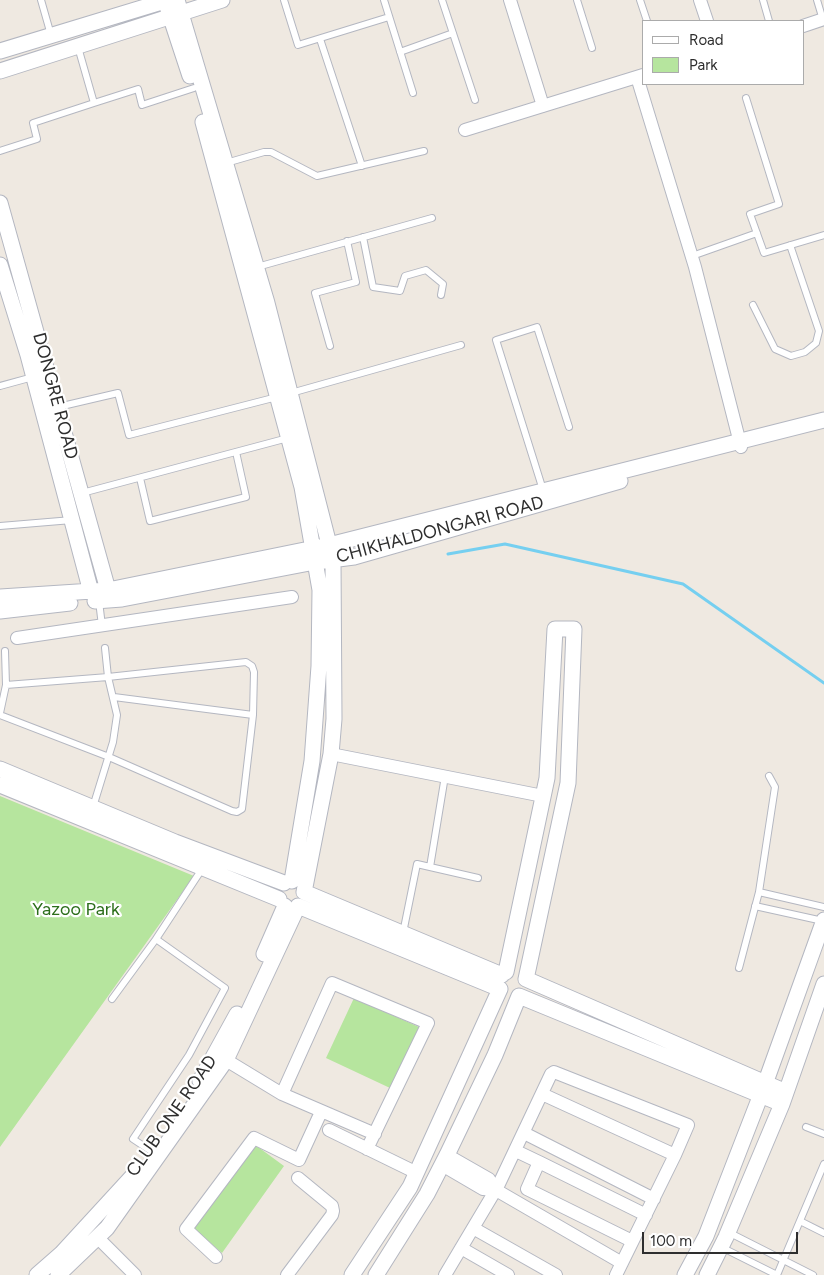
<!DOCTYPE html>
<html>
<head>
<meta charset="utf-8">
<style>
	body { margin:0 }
	#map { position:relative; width:824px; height:1275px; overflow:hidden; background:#efe9e1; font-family:Figtree,sans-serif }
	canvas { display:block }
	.legend { position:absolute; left:642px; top:20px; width:162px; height:65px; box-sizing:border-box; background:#fff; border:1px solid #ababab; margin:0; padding:6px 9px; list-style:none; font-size:15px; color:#2e2e2e }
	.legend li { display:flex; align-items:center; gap:10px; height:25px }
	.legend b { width:25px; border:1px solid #ababab }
	.scale { position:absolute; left:642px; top:1232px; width:156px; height:22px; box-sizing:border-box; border:2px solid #2e2e2e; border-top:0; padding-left:6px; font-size:15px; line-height:18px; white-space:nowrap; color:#2e2e2e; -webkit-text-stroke:4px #fff; paint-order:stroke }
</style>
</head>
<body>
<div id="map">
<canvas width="824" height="1275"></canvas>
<ul class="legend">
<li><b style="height:6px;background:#fff"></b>Road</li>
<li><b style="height:14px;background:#b6e59e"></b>Park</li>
</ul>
<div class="scale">100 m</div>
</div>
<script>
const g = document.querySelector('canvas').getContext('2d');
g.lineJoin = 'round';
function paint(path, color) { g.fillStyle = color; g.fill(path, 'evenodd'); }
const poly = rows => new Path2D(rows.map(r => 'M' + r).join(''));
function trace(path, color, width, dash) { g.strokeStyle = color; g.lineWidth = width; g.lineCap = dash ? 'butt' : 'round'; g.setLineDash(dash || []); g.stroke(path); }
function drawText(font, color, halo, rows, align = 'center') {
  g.font = font + ' Figtree,sans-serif'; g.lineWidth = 4.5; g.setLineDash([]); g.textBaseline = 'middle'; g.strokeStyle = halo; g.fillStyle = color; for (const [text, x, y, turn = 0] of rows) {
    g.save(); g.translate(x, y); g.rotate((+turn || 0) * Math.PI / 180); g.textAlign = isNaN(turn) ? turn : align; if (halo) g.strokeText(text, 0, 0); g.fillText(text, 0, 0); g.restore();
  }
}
paint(poly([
	[0,796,194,876,0,1147],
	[354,998,419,1027,390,1088,326,1058],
	[254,1144,284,1166,222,1253,192,1227]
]), '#b6e59e');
trace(poly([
	[448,554,505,544,683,584,824,683]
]), '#75cff0', 3);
const service = poly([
	[41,0,51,35],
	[284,0,298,45,389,17],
	[384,0,413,93],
	[442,0,475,100],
	[577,0,592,48],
	[640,0,647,21],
	[763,0,769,21],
	[817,0,823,20],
	[320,39,362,166],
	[400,52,453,33],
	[746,98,779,204,750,214,764,253,824,235],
	[94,103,138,89,142,105,194,88],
	[0,151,37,139,33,123,94,103,78,47],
	[226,163,264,152,271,152,317,176,424,151],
	[363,237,373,287,400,291,405,276,426,270,443,284,441,295],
	[692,256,757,233],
	[257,267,432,218],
	[753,305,775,349,791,356,805,352,816,343,819,331,790,245],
	[330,346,315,293,356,282,347,241],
	[0,386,33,377],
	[291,393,461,345],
	[58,407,118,393,129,435,277,397],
	[140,478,150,521,246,497,236,452],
	[543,490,496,340,537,327,569,427],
	[82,493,288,438],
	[0,526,72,520],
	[99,601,102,626],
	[5,651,6,685],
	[114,697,253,715],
	[0,713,6,685,108,677,246,662,252,666,254,672,253,715,242,809,237,812,232,811,109,757,0,715],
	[93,807,113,742,117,715,108,677,105,648],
	[430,867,478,878],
	[759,892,824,907],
	[755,906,823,921],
	[403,933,417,864,430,867,445,776],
	[156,939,202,869],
	[739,968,759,892,775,787,769,776],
	[112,999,156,939,225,988,189,1055,133,1139,151,1151],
	[806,1127,824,1134],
	[800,1221,824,1233],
	[728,1232,813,1275],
	[721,1247,777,1275],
	[777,1275,824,1164]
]);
const minor = poly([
	[510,0,543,106],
	[700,0,707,21],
	[803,26,824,19],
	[637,77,695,267,741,447],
	[465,130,643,75],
	[17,638,292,597],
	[331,754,543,796],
	[226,1060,282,1094,375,1134],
	[282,1094,332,983,428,1023,367,1149],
	[542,1094,675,1155,616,1275],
	[329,1130,417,1173],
	[524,1133,654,1199],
	[516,1151,539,1162,527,1189,632,1241],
	[539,1162,646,1215],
	[442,1165,483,1189,496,1190,489,1179,447,1155],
	[496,1190,622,1263],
	[473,1228,556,1275],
	[97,1237,135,1275],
	[461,1248,508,1275],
	[216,1257,186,1229,254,1138,299,1160,321,1112],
	[287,1275,332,1215,333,1211,332,1206,298,1178],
	[445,1275,498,1186,551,1074,554,1072,688,1125,675,1155]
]);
const tertiary = poly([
	[165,0,190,76],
	[177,0,267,303,333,560,334,719,331,754,304,892,502,975],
	[0,51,168,0],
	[0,71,222,0],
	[203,122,302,487,320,590,319,666,312,761,292,881],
	[0,203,108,590],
	[0,265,28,355,91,592],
	[0,597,108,590,329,545,824,420],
	[95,601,122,599,315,562,354,557,620,481],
	[0,611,70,603],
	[0,769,175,842,284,883],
	[0,785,279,899],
	[264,954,285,906],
	[506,972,547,778,555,629,574,629,568,783,526,979,786,1092],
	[200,1081,237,1014],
	[37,1275,61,1254,140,1168],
	[58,1275,107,1228,226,1060,298,906,500,989,410,1187,352,1275],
	[376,1275,427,1194,447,1155,495,1055,519,996,782,1104],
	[685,1275,706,1236,765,1084,824,920],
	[707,1275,726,1237,782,1104,824,984]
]);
trace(service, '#b4b7c1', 8);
trace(minor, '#b4b7c1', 14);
trace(tertiary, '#b4b7c1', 17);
trace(service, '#fff', 6);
trace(minor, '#fff', 12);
trace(tertiary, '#fff', 15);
drawText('18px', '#2e2e2e', '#fff', [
	["DONGRE ROAD",55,396,75],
	["CHIKHALDONGARI ROAD",440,530,-15],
	["CLUB ONE ROAD",172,1116,-55]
]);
drawText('18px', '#2c6e1b', '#fff', [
	["Yazoo Park",76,910]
]);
</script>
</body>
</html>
